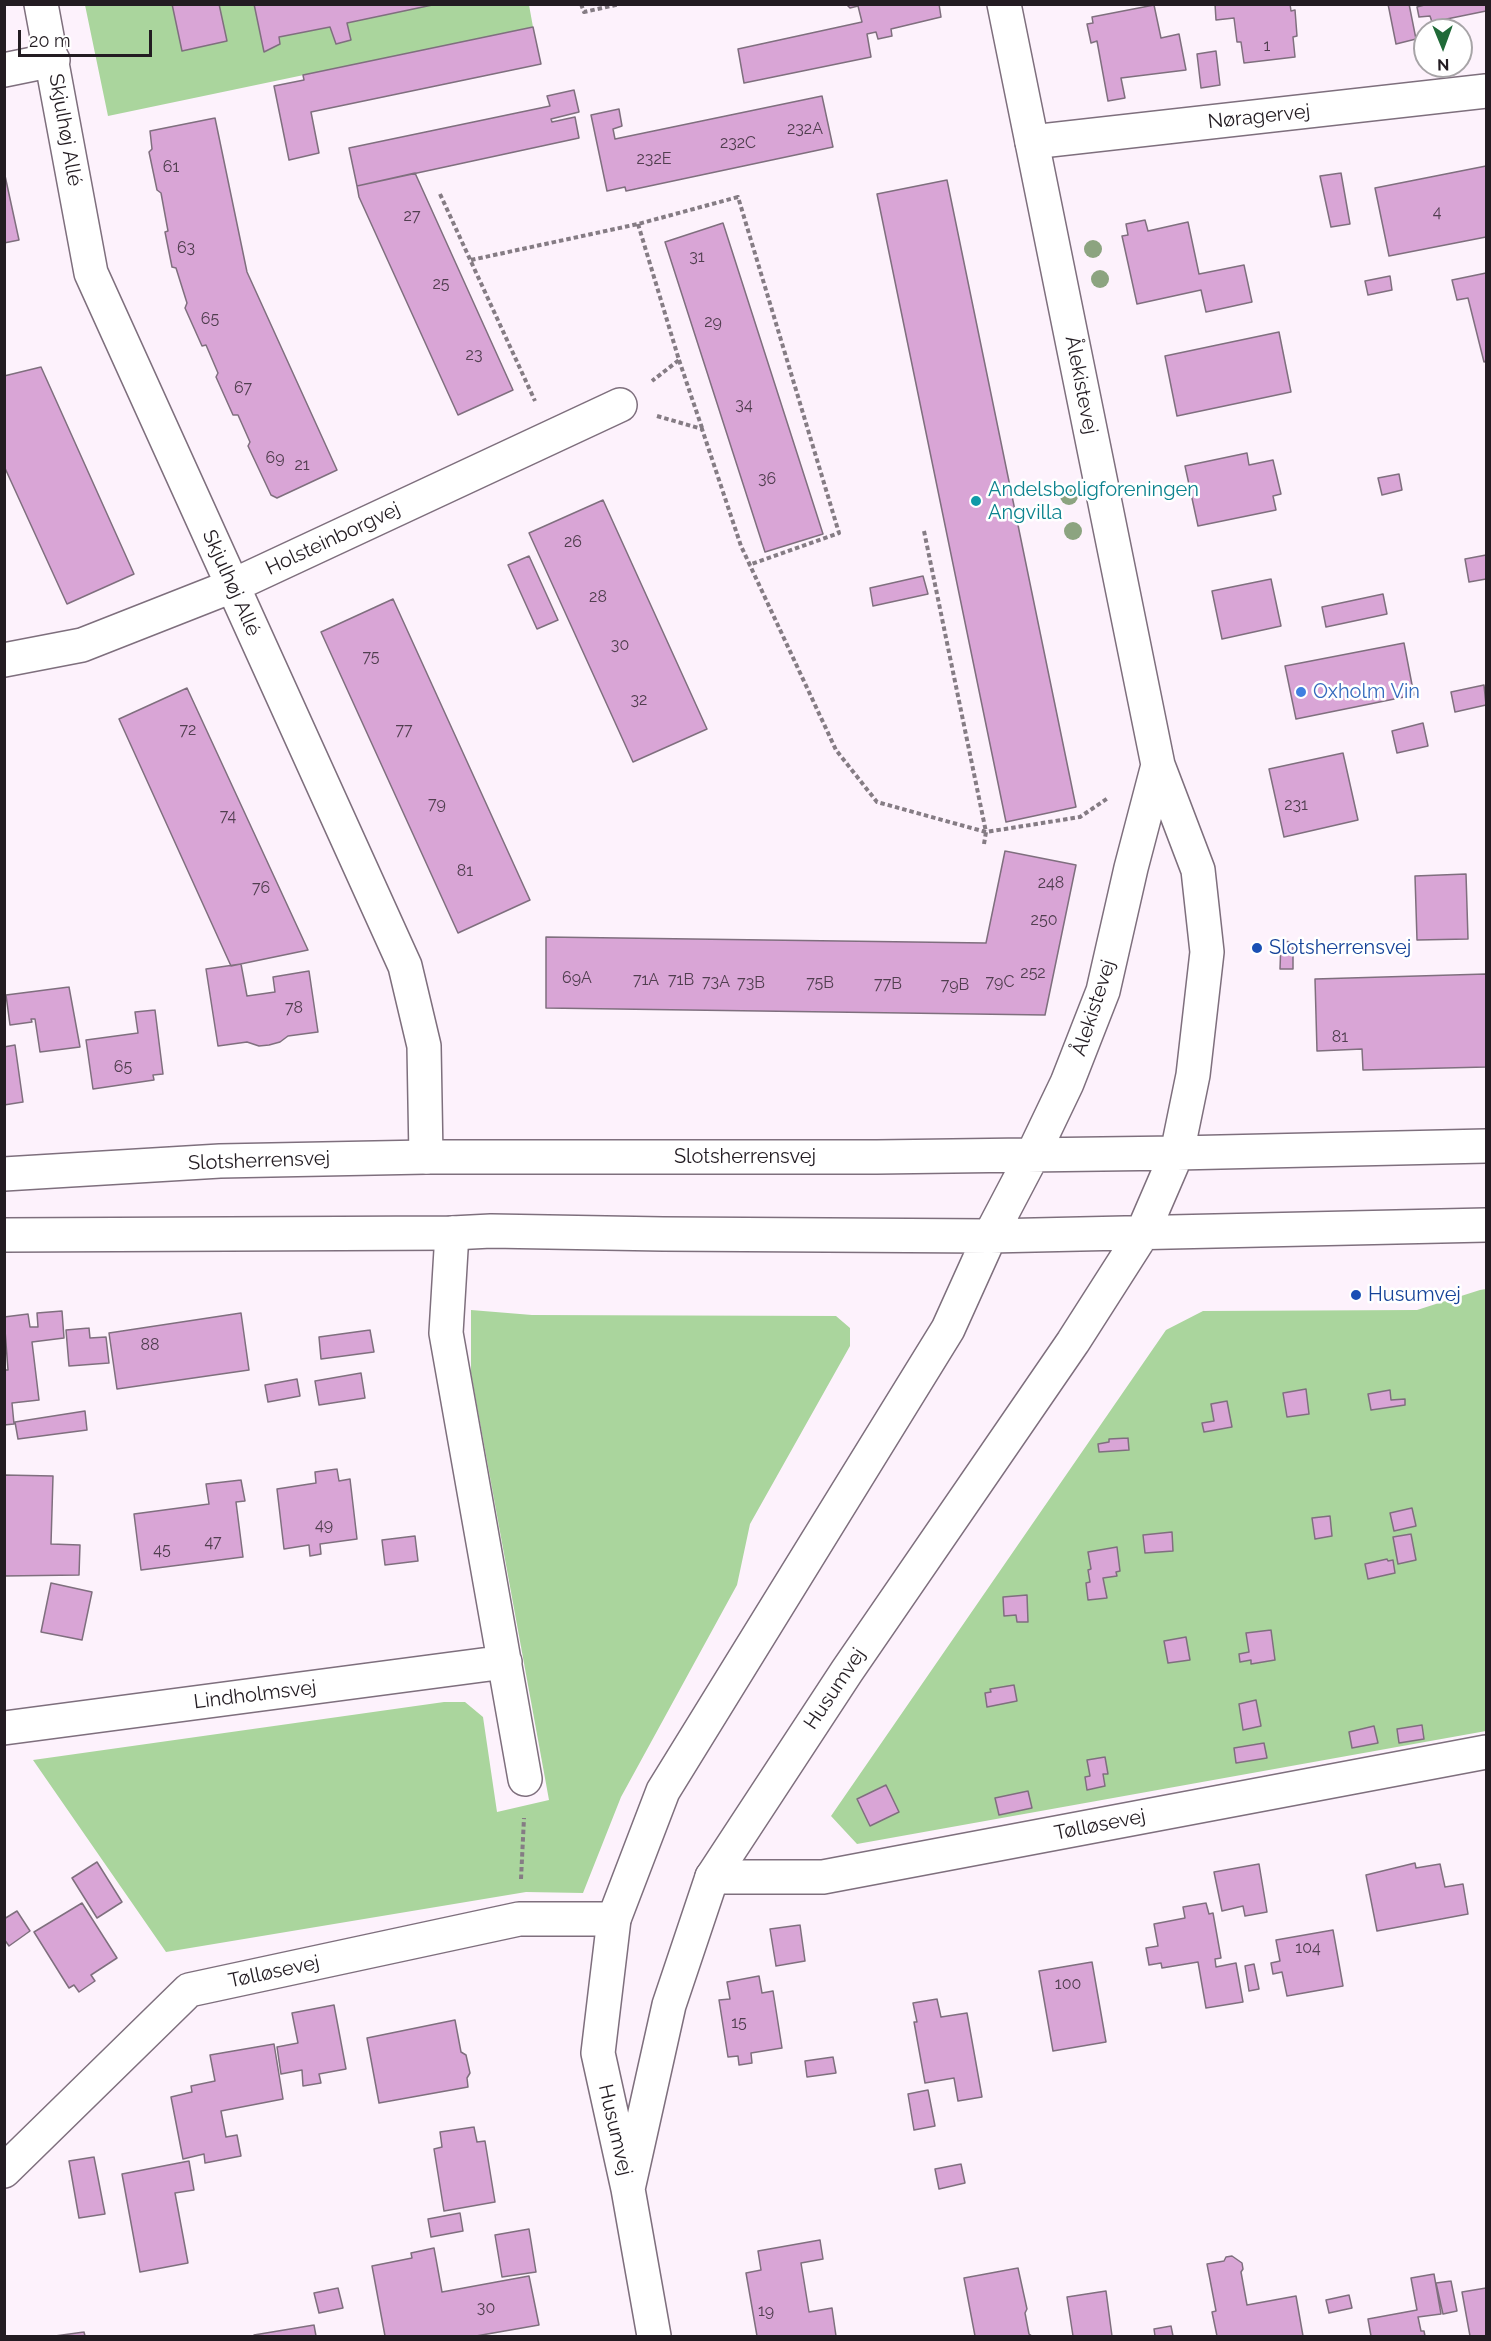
<!DOCTYPE html>
<html>
<head>
<meta charset="utf-8">
<style>
	body { margin:0 }
	#map { position:relative; width:1491px; height:2341px; overflow:hidden; background:#fdf2fc; font-family:Raleway,sans-serif }
	canvas { display:block }
	.frame { position:absolute; inset:0; border:6px solid #231c22; pointer-events:none }
	.north { position:absolute; left:1413px; top:18px; width:60px; height:60px; box-sizing:border-box; background:#fff; border:2px solid #a7a4a7; border-radius:50%; rotate:179deg; font-size:16px; font-weight:700; line-height:24px; text-align:center; color:#231c22 }
	.north::after { content:''; display:block; margin:auto; width:21px; height:27px; background:#206a38; clip-path:polygon(50% 0,100% 100%,50% 72%,0 100%) }
	.scale { position:absolute; left:18px; top:30px; width:134px; height:27px; box-sizing:border-box; border:3px solid #231c22; border-top:0; padding-left:8px; font-size:18px; line-height:21px; white-space:nowrap; color:#231c22; -webkit-text-stroke:4px #fff; paint-order:stroke }
</style>
</head>
<body>
<div id="map">
<canvas width="1491" height="2341"></canvas>
<div class="frame"></div>
<div class="north">N</div>
<div class="scale">20 m</div>
</div>
<script>
const g = document.querySelector('canvas').getContext('2d');
g.lineJoin = 'round';
function paint(path, color) { g.fillStyle = color; g.fill(path, 'evenodd'); }
const poly = rows => new Path2D(rows.map(r => 'M' + r).join(''));
function trace(path, color, width, dash) { g.strokeStyle = color; g.lineWidth = width; g.lineCap = dash ? 'butt' : 'round'; g.setLineDash(dash || []); g.stroke(path); }
function drawText(font, color, halo, rows, align = 'center') {
  g.font = font + ' Raleway,sans-serif'; g.lineWidth = 5; g.setLineDash([]); g.textBaseline = 'middle'; g.strokeStyle = halo; g.fillStyle = color; for (const [text, x, y, turn = 0] of rows) {
    g.save(); g.translate(x, y); g.rotate((+turn || 0) * Math.PI / 180); g.textAlign = isNaN(turn) ? turn : align; if (halo) g.strokeText(text, 0, 0); g.fillText(text, 0, 0); g.restore();
  }
}
paint(poly([
	[85,5,529,5,533,27,108,116],
	[1486,1289,1486,1731,857,1844,831,1816,1166,1330,1203,1311,1417,1310,1480,1290],
	[471,1310,532,1315,836,1316,850,1328,850,1346,750,1524,737,1585,621,1797,583,1893,526,1892,166,1952,33,1760,444,1702,465,1702,483,1717,497,1812,549,1800,471,1373]
]), '#aad59d');
const building = poly([
	[172,4,219,4,227,41,182,51,172,4],
	[254,4,437,4,347,23,351,40,336,44,330,27,279,37,280,44,264,52,254,4],
	[846,4,939,4,941,17,891,29,892,36,878,39,876,32,867,34,871,57,744,83,738,49,862,22,858,6,850,8,846,4],
	[1215,4,1290,4,1291,11,1295,10,1297,36,1293,37,1295,57,1244,63,1241,42,1237,42,1234,18,1216,20,1215,4],
	[1388,4,1409,4,1416,39,1396,44,1388,4],
	[1428,4,1486,4,1486,11,1432,22,1430,16,1419,17,1417,7,1428,4],
	[1154,5,1161,38,1179,34,1186,70,1121,78,1125,98,1108,101,1097,41,1091,43,1087,24,1093,23,1092,17,1154,5],
	[533,27,541,64,311,112,319,153,289,160,274,86,304,80,303,75,533,27],
	[1216,51,1220,85,1201,88,1197,54,1216,51],
	[574,90,579,112,551,119,552,122,575,117,579,138,357,186,349,148,550,106,547,96,574,90],
	[822,96,833,147,626,191,625,187,607,191,591,115,619,109,622,126,613,129,615,139,822,96],
	[215,118,247,272,337,470,277,498,271,495,248,446,250,442,238,415,233,415,216,377,218,373,206,345,202,346,185,308,187,303,176,268,172,267,165,232,168,231,161,193,157,190,149,152,152,149,150,131,215,118],
	[1486,166,1486,237,1389,256,1375,188,1486,166],
	[4,171,19,240,4,243,4,171],
	[415,173,513,390,458,415,359,197,357,186,415,173],
	[1341,173,1350,224,1331,227,1320,176,1341,173],
	[947,180,1076,807,1006,822,877,194,947,180],
	[1145,220,1148,231,1188,222,1199,274,1244,265,1252,302,1206,312,1201,290,1137,304,1122,236,1128,235,1126,224,1145,220],
	[723,223,823,534,765,552,665,242,723,223],
	[1486,273,1486,361,1484,362,1468,298,1457,300,1452,280,1486,273],
	[1390,276,1392,290,1368,295,1365,281,1390,276],
	[1279,332,1291,392,1177,416,1165,356,1279,332],
	[41,367,134,574,67,604,4,466,4,376,41,367],
	[1247,453,1249,465,1273,460,1281,494,1273,496,1276,510,1198,526,1185,466,1247,453],
	[1399,474,1402,490,1382,495,1378,478,1399,474],
	[603,500,707,729,633,762,529,533,603,500],
	[1486,555,1486,579,1469,582,1465,559,1486,555],
	[529,556,558,620,537,629,508,565,529,556],
	[923,576,928,594,873,606,870,588,923,576],
	[1271,579,1281,626,1222,639,1212,591,1271,579],
	[1383,594,1387,614,1326,627,1322,607,1383,594],
	[393,599,530,900,458,933,321,632,393,599],
	[1404,643,1414,695,1296,719,1285,666,1404,643],
	[1484,685,1486,705,1455,712,1451,692,1484,685],
	[187,688,308,950,231,966,119,719,187,688],
	[1423,723,1428,746,1397,753,1392,731,1423,723],
	[1343,753,1358,820,1284,837,1269,769,1343,753],
	[1005,851,1076,865,1045,1015,546,1008,546,937,986,943,1005,851],
	[1466,874,1468,939,1417,940,1415,876,1466,874],
	[1281,941,1293,942,1293,969,1280,969,1281,941],
	[241,964,247,996,275,992,273,977,309,971,318,1032,288,1036,280,1042,269,1045,259,1046,247,1042,218,1046,206,969,241,964],
	[1486,974,1486,1067,1363,1070,1362,1049,1317,1051,1315,979,1486,974],
	[69,987,80,1047,40,1052,35,1019,31,1019,32,1022,10,1025,6,995,69,987],
	[155,1010,163,1074,153,1075,154,1080,93,1089,86,1040,138,1033,135,1012,155,1010],
	[15,1045,23,1102,4,1105,4,1047,15,1045],
	[62,1311,64,1338,32,1342,39,1400,12,1403,14,1424,4,1425,4,1370,8,1370,4,1317,28,1314,30,1327,38,1327,37,1313,62,1311],
	[241,1313,249,1370,117,1389,109,1333,241,1313],
	[89,1328,90,1338,106,1337,109,1363,69,1366,66,1330,89,1328],
	[370,1330,374,1352,321,1359,319,1337,370,1330],
	[361,1373,365,1398,319,1405,315,1381,361,1373],
	[297,1379,300,1396,268,1402,265,1385,297,1379],
	[1306,1389,1309,1414,1287,1417,1283,1393,1306,1389],
	[1390,1390,1391,1400,1405,1399,1405,1405,1371,1410,1368,1394,1390,1390],
	[1227,1401,1232,1427,1204,1432,1202,1423,1214,1421,1211,1404,1227,1401],
	[85,1411,87,1430,18,1439,15,1422,85,1411],
	[1128,1438,1129,1450,1099,1452,1098,1444,1109,1442,1109,1439,1128,1438],
	[337,1469,339,1481,350,1479,357,1539,320,1544,321,1554,310,1556,309,1545,284,1549,277,1489,316,1483,315,1472,337,1469],
	[4,1475,53,1476,51,1544,80,1545,79,1575,4,1576,4,1475],
	[241,1480,245,1501,236,1502,243,1557,141,1570,134,1514,209,1504,206,1484,241,1480],
	[1412,1508,1416,1526,1394,1531,1390,1513,1412,1508],
	[1330,1516,1332,1536,1315,1539,1312,1518,1330,1516],
	[1172,1532,1173,1551,1145,1553,1143,1535,1172,1532],
	[1411,1534,1416,1560,1398,1564,1393,1537,1411,1534],
	[415,1536,418,1561,385,1565,382,1540,415,1536],
	[1117,1547,1120,1571,1116,1572,1117,1576,1103,1578,1107,1598,1088,1600,1086,1583,1090,1582,1088,1570,1091,1569,1088,1552,1117,1547],
	[1387,1559,1388,1561,1393,1560,1395,1573,1368,1579,1365,1564,1387,1559],
	[51,1583,92,1592,82,1640,41,1632,51,1583],
	[1027,1595,1028,1622,1017,1622,1016,1615,1004,1616,1003,1597,1027,1595],
	[1271,1630,1275,1660,1251,1664,1251,1660,1240,1662,1239,1654,1249,1652,1246,1633,1271,1630],
	[1186,1637,1190,1660,1168,1663,1164,1641,1186,1637],
	[1014,1685,1017,1701,987,1707,985,1693,991,1692,990,1689,1014,1685],
	[1256,1700,1261,1726,1243,1730,1239,1704,1256,1700],
	[1422,1725,1424,1739,1399,1743,1397,1729,1422,1725],
	[1374,1726,1378,1743,1352,1748,1349,1732,1374,1726],
	[1264,1743,1267,1758,1236,1763,1234,1748,1264,1743],
	[1105,1757,1108,1774,1103,1774,1105,1786,1087,1790,1085,1777,1090,1776,1087,1760,1105,1757],
	[886,1785,899,1812,870,1826,857,1799,886,1785],
	[1028,1791,1032,1808,999,1815,995,1798,1028,1791],
	[97,1862,122,1902,97,1918,72,1878,97,1862],
	[1415,1863,1416,1868,1440,1864,1445,1887,1463,1884,1468,1914,1377,1931,1366,1875,1415,1863],
	[1259,1864,1267,1912,1245,1916,1243,1906,1222,1911,1214,1872,1259,1864],
	[82,1903,117,1958,91,1975,95,1981,79,1992,74,1985,69,1988,34,1932,82,1903],
	[1206,1903,1209,1914,1213,1913,1221,1958,1215,1959,1216,1967,1236,1963,1243,2002,1206,2008,1198,1962,1162,1968,1161,1963,1149,1965,1146,1948,1158,1946,1154,1924,1185,1918,1183,1907,1206,1903],
	[17,1911,30,1931,9,1946,4,1939,4,1919,17,1911],
	[800,1925,805,1961,776,1966,770,1929,800,1925],
	[1333,1930,1343,1986,1287,1996,1282,1972,1273,1974,1271,1963,1280,1961,1276,1940,1333,1930],
	[1092,1962,1106,2042,1053,2051,1039,1971,1092,1962],
	[1254,1964,1259,1989,1249,1991,1245,1966,1254,1964],
	[759,1976,762,1993,773,1991,782,2048,751,2053,752,2063,739,2065,738,2056,728,2057,719,2000,730,1999,727,1982,759,1976],
	[937,1999,941,2017,967,2013,982,2097,958,2101,954,2078,925,2083,914,2022,917,2022,913,2003,937,1999],
	[334,2005,346,2069,319,2074,321,2083,303,2086,302,2070,281,2074,277,2047,298,2043,292,2013,334,2005],
	[455,2020,461,2052,466,2055,470,2073,467,2078,468,2087,379,2103,367,2038,455,2020],
	[274,2044,283,2099,221,2111,226,2137,237,2135,241,2156,205,2163,204,2154,183,2159,171,2097,192,2092,191,2086,215,2081,210,2055,274,2044],
	[833,2057,836,2073,807,2077,805,2061,833,2057],
	[928,2090,935,2126,914,2130,908,2094,928,2090],
	[474,2127,477,2142,485,2141,495,2202,444,2211,434,2149,442,2147,440,2132,474,2127],
	[94,2157,105,2214,79,2218,69,2161,94,2157],
	[189,2161,194,2190,175,2193,188,2263,140,2272,122,2174,189,2161],
	[961,2164,965,2183,939,2189,935,2169,961,2164],
	[460,2213,463,2231,431,2237,428,2219,460,2213],
	[529,2229,536,2272,502,2277,495,2235,529,2229],
	[820,2240,823,2259,801,2263,809,2312,832,2308,836,2336,757,2336,746,2273,761,2270,758,2251,820,2240],
	[434,2248,442,2292,529,2276,539,2325,476,2336,385,2336,372,2266,412,2258,411,2253,434,2248],
	[1232,2256,1242,2263,1243,2269,1241,2272,1247,2305,1296,2296,1303,2336,1217,2336,1212,2312,1216,2311,1207,2264,1224,2261,1226,2257,1232,2256],
	[1018,2268,1027,2309,1025,2313,1029,2334,1032,2336,975,2336,964,2278,1018,2268],
	[1434,2274,1441,2314,1418,2317,1421,2331,1424,2331,1425,2336,1371,2336,1368,2319,1417,2310,1411,2278,1434,2274],
	[1451,2281,1457,2311,1443,2314,1436,2283,1451,2281],
	[338,2288,343,2308,319,2313,314,2293,338,2288],
	[1486,2288,1486,2336,1470,2336,1462,2292,1486,2288],
	[1106,2291,1112,2336,1073,2336,1067,2297,1106,2291],
	[1349,2295,1352,2308,1329,2313,1326,2300,1349,2295],
	[314,2325,316,2336,255,2336,254,2335,314,2325],
	[1171,2326,1173,2336,1155,2336,1154,2329,1171,2326],
	[84,2332,85,2336,55,2336,84,2332]
]);
paint(building, '#d9a5d6');
trace(building, '#7f6f7e', 1.5);
const minor = poly([
	[41,4,91,273,405,966,424,1046,426,1157],
	[4,70,53,60],
	[1032,142,1486,91],
	[4,660,82,645,232,586,620,405],
	[452,1233,446,1333,525,1779],
	[4,1728,505,1662],
	[712,1877,823,1877,1486,1752],
	[4,2171,189,1990,519,1919,614,1919]
]);
const tertiary = poly([
	[4,1174,220,1161,426,1157,877,1157,1177,1153,1486,1146],
	[4,1235,452,1233,491,1231,663,1234,990,1236,1486,1225],
	[628,2189,669,2005,712,1877,847,1671,1073,1342,1142,1234,1177,1153,1193,1075,1207,952,1198,870,1158,765,1004,4],
	[654,2336,628,2189,598,2053,614,1919,663,1791,948,1329,990,1236,1033,1154,1067,1083,1103,991,1131,868,1158,765]
]);
trace(minor, '#7e6f7d', 36);
trace(tertiary, '#7e6f7d', 36);
trace(poly([
	[581,4,584,12,620,4],
	[440,194,535,401],
	[638,224,679,360,652,381],
	[471,260,638,224,738,197,839,533,749,565],
	[679,360,702,428],
	[657,416,702,429,741,546,836,750,877,802,986,832,1080,817,1108,798],
	[924,531,986,832,984,844],
	[521,1879,524,1818]
]), '#857c84', 4, [4.5, 3]);
trace(minor, '#fff', 33);
trace(tertiary, '#fff', 33);
g.fillStyle = '#8ca480';
for (const [x, y] of [
	[1093,249],
	[1100,279],
	[1069,496],
	[1073,531]
]) { g.beginPath(); g.arc(x, y, 9, 0, 2 * Math.PI); g.fill(); }
for (const [x, y, r, color] of [
	[976,501,6,"#0f9aa8"],
	[1301,692,6,"#3f7fe0"],
	[1257,948,6,"#1a4fb4"],
	[1356,1295,6,"#1a4fb4"]
]) { const dot = new Path2D(); dot.arc(x, y, r, 0, 2 * Math.PI); g.fillStyle = color; g.fill(dot); trace(dot, '#fff', 2); }
drawText('16px', '#503e4f', null, [
	["1",1267,46],
	["232A",805,129],
	["232C",738,143],
	["232E",654,159],
	["61",171,167],
	["4",1437,212],
	["27",412,216],
	["63",186,248],
	["31",697,257],
	["25",441,284],
	["65",210,319],
	["29",713,322],
	["23",474,355],
	["67",243,388],
	["34",744,405],
	["69",275,458],
	["21",302,465],
	["36",767,479],
	["26",573,542],
	["28",598,597],
	["30",620,645],
	["75",371,657],
	["32",639,700],
	["72",188,730],
	["77",404,730],
	["79",437,804],
	["231",1296,805],
	["74",228,816],
	["81",465,871],
	["248",1051,883],
	["76",261,888],
	["250",1044,920],
	["252",1033,973],
	["69A",577,978],
	["71A",646,980],
	["71B",681,980],
	["73A",716,982],
	["79C",1000,982],
	["73B",751,983],
	["75B",820,983],
	["77B",888,984],
	["79B",955,985],
	["78",294,1008],
	["81",1340,1037],
	["65",123,1067],
	["88",150,1345],
	["49",324,1525],
	["47",213,1542],
	["45",162,1550],
	["104",1308,1948],
	["100",1068,1984],
	["15",739,2023],
	["30",486,2308],
	["19",766,2311]
]);
drawText('20px', '#231c22', '#fff', [
	["Nøragervej",1259,117,-6],
	["Skjulhøj Allé",65,130,80],
	["Ålekistevej",1081,385,79],
	["Holsteinborgvej",333,539,-25],
	["Skjulhøj Allé",231,583,66],
	["Ålekistevej",1094,1008,-72],
	["Slotsherrensvej",745,1157],
	["Slotsherrensvej",259,1161,-2],
	["Husumvej",835,1689,-56],
	["Lindholmsvej",255,1695,-7],
	["Tølløsevej",1100,1825,-11],
	["Tølløsevej",274,1972,-12],
	["Husumvej",615,2130,77]
]);
drawText('20px', '#0d838f', '#fff', [
	["Andelsboligforeningen",988,490],
	["Angvilla",988,513]
], 'left');
drawText('20px', '#366cbe', '#fff', [
	["Oxholm Vin",1313,692]
], 'left');
drawText('20px', '#164399', '#fff', [
	["Slotsherrensvej",1269,948],
	["Husumvej",1368,1295]
], 'left');
</script>
</body>
</html>
